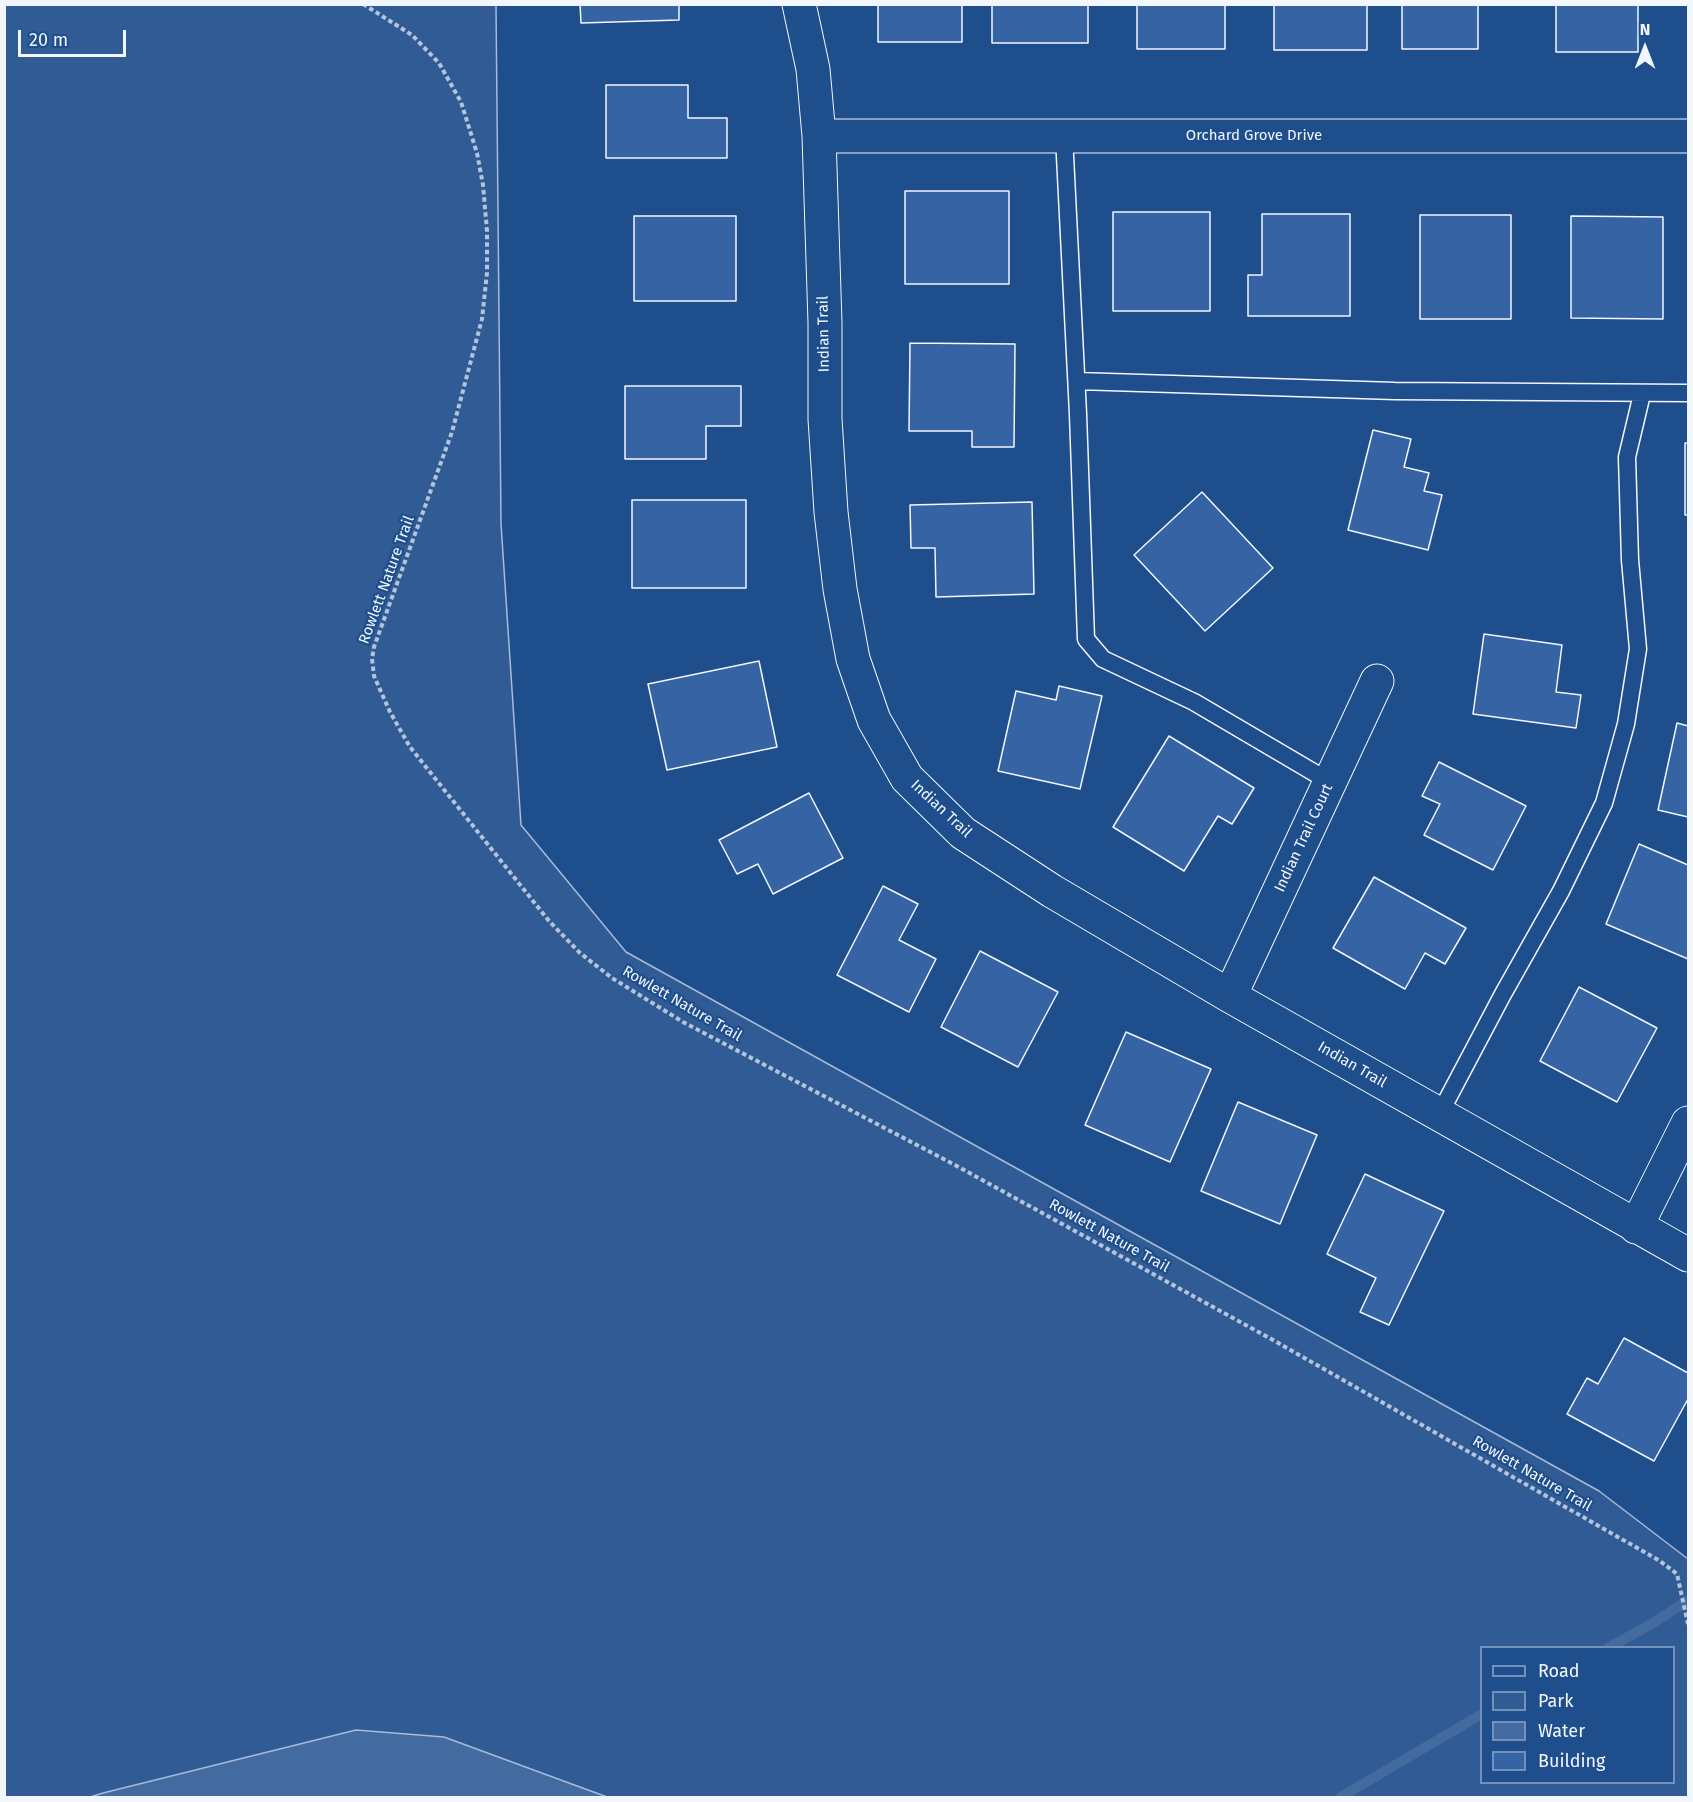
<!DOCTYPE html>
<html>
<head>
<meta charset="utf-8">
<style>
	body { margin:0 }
	#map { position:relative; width:1693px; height:1802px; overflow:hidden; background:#1f4e8c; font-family:"Fira Sans",sans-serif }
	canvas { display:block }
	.frame { position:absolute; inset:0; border:6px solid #f2f6ff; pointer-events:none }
	.legend { position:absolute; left:1480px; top:1646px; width:195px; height:138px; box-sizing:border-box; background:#1f4e8c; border:2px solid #7391ba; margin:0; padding:8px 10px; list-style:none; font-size:18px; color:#f2f6ff }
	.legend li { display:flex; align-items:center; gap:12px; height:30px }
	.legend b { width:30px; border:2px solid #7391ba }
	.north { position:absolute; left:1615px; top:18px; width:60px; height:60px; -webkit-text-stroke:4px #1f4e8c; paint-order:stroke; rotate:0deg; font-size:16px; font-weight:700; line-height:24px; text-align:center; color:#f2f6ff }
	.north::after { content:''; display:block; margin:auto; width:21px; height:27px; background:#f2f6ff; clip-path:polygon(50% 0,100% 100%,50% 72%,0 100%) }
	.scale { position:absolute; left:18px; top:30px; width:108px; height:27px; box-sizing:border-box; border:3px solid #f2f6ff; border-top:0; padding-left:8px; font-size:18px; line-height:21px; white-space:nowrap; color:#f2f6ff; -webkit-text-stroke:4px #1f4e8c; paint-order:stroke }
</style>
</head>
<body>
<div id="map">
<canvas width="1693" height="1802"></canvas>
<div class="frame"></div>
<ul class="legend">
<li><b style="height:8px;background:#1f4e8c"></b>Road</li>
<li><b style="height:16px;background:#305b95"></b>Park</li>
<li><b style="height:16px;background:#446ba0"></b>Water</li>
<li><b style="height:16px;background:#3563a3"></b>Building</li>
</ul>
<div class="north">N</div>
<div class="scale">20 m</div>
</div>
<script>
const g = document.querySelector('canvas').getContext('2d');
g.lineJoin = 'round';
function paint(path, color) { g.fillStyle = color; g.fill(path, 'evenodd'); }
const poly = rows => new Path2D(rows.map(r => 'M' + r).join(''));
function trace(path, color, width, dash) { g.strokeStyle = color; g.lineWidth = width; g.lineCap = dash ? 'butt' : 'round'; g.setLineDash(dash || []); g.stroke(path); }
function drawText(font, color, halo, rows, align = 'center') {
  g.font = font + ' "Fira Sans",sans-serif'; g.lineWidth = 4.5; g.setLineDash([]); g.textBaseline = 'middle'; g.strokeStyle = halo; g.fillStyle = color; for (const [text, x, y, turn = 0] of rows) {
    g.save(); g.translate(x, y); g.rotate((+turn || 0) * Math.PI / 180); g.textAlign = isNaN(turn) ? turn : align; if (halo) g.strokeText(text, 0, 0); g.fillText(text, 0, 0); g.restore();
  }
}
const green = poly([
	[5,5,496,5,501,524,521,825,626,952,1599,1491,1688,1559,1688,1797,5,1798,5,5],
	[1482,1648,1674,1648,1674,1782,1482,1782,1482,1648]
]);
paint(green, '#305b95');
trace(green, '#a8bbd7', 1.5);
const water = poly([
	[356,1730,444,1737,607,1797,90,1797,103,1793,356,1730]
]);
paint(water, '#446ba0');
trace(water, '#a8bbd7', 1.5);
trace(poly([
	[1608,1648,1655,1622,1688,1600],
	[1339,1798,1482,1714]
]), '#446ba0', 10);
const building = poly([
	[580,4,679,4,679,20,581,23,580,4],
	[878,4,962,4,962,42,878,42,878,4],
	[992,4,1088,4,1088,43,992,43,992,4],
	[1137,4,1225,4,1225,49,1137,49,1137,4],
	[1274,4,1367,4,1367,50,1274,50,1274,4],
	[1402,4,1478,4,1478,49,1402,49,1402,4],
	[1556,4,1638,4,1638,52,1556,52,1556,4],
	[606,85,688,85,688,118,727,118,727,158,606,158,606,85],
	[905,191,1009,191,1009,284,905,284,905,191],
	[1113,212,1210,212,1210,311,1113,311,1113,212],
	[1262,214,1350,214,1350,316,1248,316,1248,275,1262,275,1262,214],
	[1420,215,1511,215,1511,319,1420,319,1420,215],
	[634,216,736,216,736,301,634,301,634,216],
	[1571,216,1663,217,1663,319,1571,318,1571,216],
	[910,343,1015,344,1014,447,972,447,972,431,909,431,910,343],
	[625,386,741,386,741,426,706,426,706,459,625,459,625,386],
	[1373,430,1411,439,1404,467,1429,473,1424,491,1442,495,1428,550,1348,530,1373,430],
	[1685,443,1688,443,1688,515,1685,515,1685,443],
	[1202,492,1273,568,1205,631,1134,555,1202,492],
	[632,500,746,500,746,588,632,588,632,500],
	[1032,502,1034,594,936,597,935,548,911,548,910,505,1032,502],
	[1484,634,1562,645,1556,692,1581,695,1576,728,1473,714,1484,634],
	[759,661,777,747,667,770,648,684,759,661],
	[1059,686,1102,696,1080,789,998,771,1016,691,1056,700,1059,686],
	[1677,723,1688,726,1688,817,1658,810,1677,723],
	[1169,736,1254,788,1232,824,1218,816,1184,871,1113,827,1169,736],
	[1439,762,1526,806,1493,870,1424,835,1440,804,1422,796,1439,762],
	[809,793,843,858,773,894,758,864,737,874,719,840,809,793],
	[1639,844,1688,865,1688,959,1606,924,1639,844],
	[1374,877,1466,928,1445,964,1425,953,1405,989,1333,948,1374,877],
	[883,886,918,904,899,940,936,959,909,1012,837,975,883,886],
	[980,951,1058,992,1018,1067,941,1027,980,951],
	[1579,987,1657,1028,1617,1102,1540,1061,1579,987],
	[1126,1032,1211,1069,1170,1162,1085,1125,1126,1032],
	[1238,1102,1317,1135,1280,1224,1201,1191,1238,1102],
	[1365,1174,1444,1211,1389,1325,1360,1312,1376,1278,1327,1254,1365,1174],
	[1624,1338,1688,1373,1688,1399,1654,1461,1567,1414,1587,1378,1598,1384,1624,1338]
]);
paint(building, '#3563a3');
trace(building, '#f2f6ff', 1.5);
const lane = poly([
	[1064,136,1078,414,1086,639,1103,659,1194,702,1330,782],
	[1077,381,1395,391,1688,393],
	[1439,1115,1503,994,1561,891,1604,803,1626,724,1638,649,1630,560,1627,457,1642,394]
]);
const street = poly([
	[799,4,813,69,819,136,825,323,825,419,831,512,840,589,853,659,874,720,907,778,963,833,1052,891,1230,996,1688,1255],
	[819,136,1688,136],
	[1230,996,1377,681],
	[1636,1227,1688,1123]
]);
trace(lane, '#f2f6ff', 19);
trace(street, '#f2f6ff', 35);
trace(poly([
	[363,4,412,35,439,63,461,102,477,153,483,185,487,231,487,273,482,319,452,432,374,647,372,659,374,676,390,712,410,747,549,921,580,953,612,978,683,1022,955,1165,1273,1340,1660,1561,1677,1574,1688,1624]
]), '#b3c4dc', 4, [4.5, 3]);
trace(lane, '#1f4e8c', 16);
trace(street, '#1f4e8c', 33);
drawText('15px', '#f2f6ff', '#1f4e8c', [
	["Orchard Grove Drive",1254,136],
	["Indian Trail",824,334,-91],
	["Rowlett Nature Trail",387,580,-70],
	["Indian Trail",941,809,43],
	["Indian Trail Court",1304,838,-65],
	["Rowlett Nature Trail",682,1004,30],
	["Indian Trail",1352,1065,30],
	["Rowlett Nature Trail",1109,1236,29],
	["Rowlett Nature Trail",1532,1474,30]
]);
</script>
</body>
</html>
